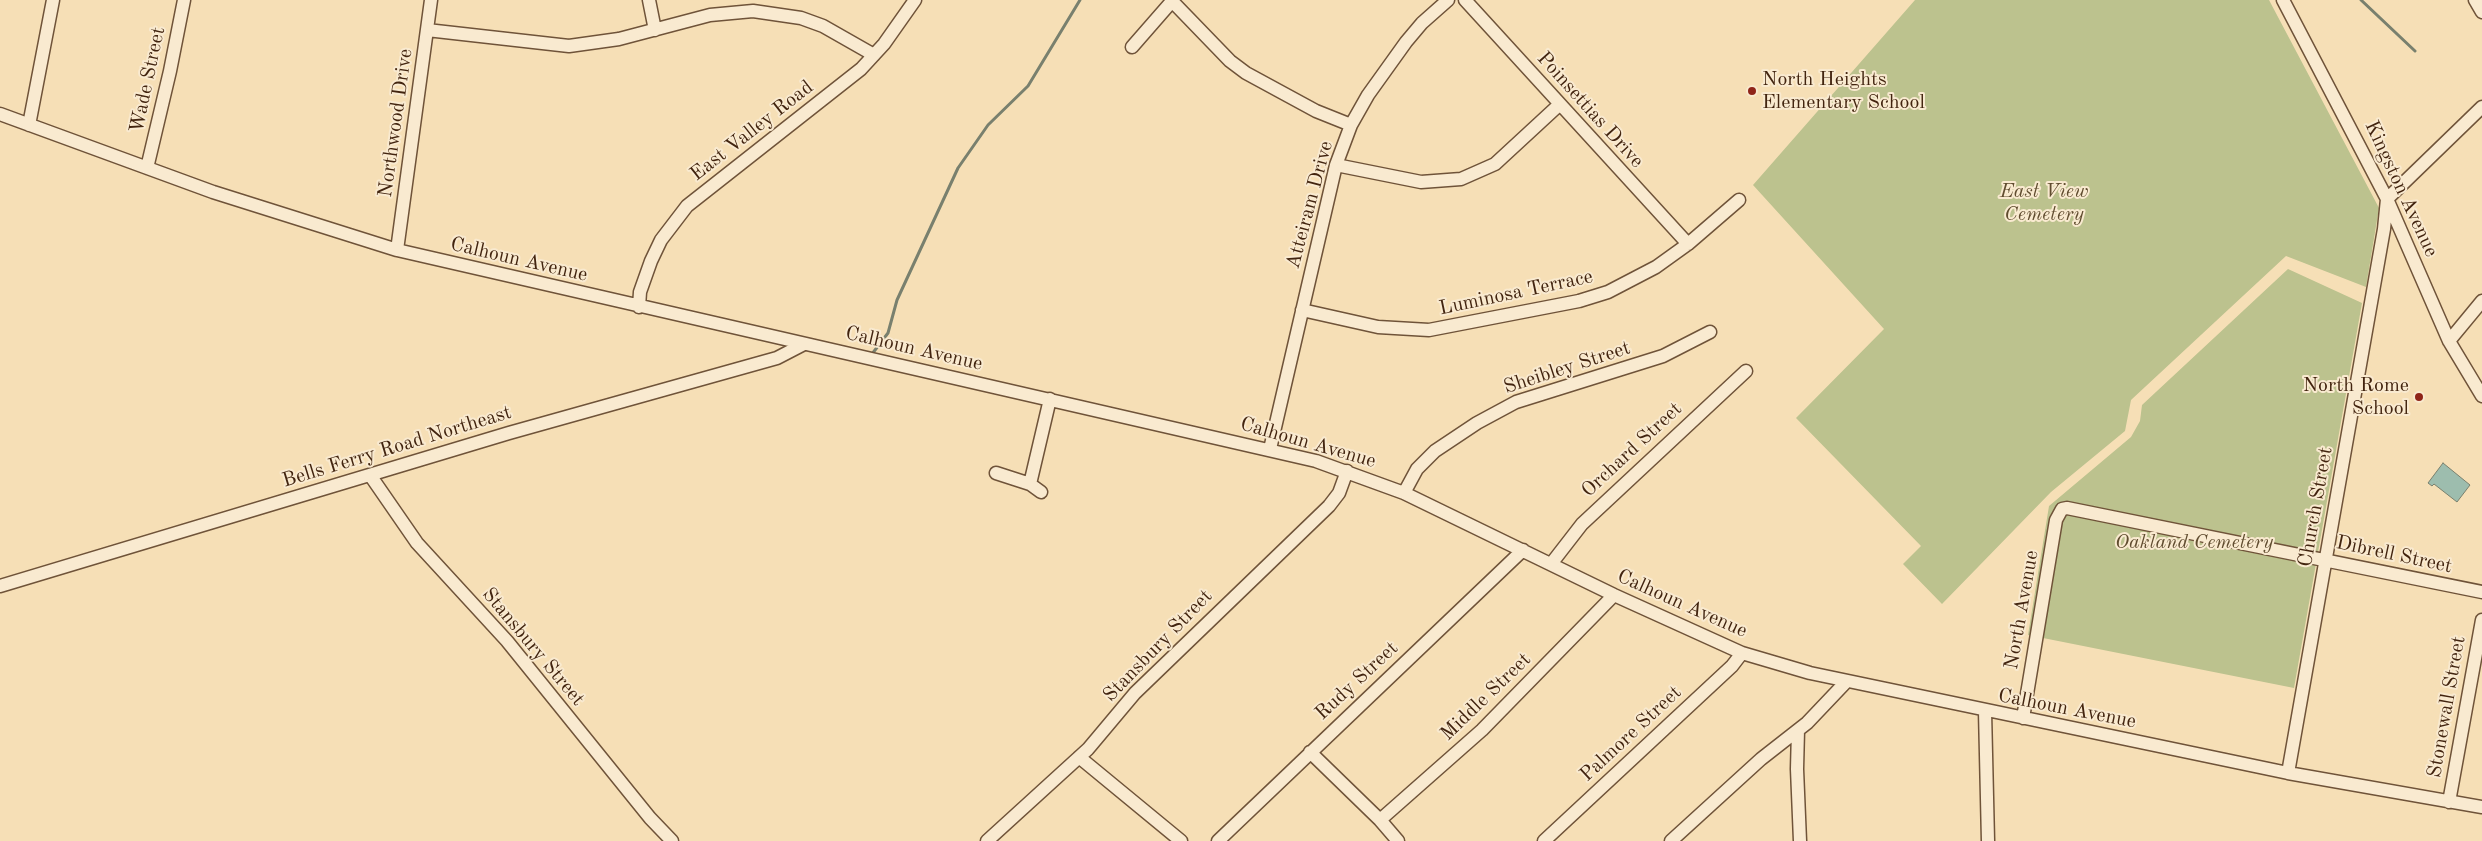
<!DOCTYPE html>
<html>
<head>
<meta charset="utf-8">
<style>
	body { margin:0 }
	canvas { display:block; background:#f6dfb6 }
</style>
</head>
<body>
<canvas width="2482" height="841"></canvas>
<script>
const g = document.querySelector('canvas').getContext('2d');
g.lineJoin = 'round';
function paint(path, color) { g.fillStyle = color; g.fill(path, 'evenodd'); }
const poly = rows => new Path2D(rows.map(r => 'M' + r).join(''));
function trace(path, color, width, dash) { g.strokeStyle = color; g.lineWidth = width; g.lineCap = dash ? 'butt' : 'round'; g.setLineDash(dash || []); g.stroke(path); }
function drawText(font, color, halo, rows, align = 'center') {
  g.font = font + ' "Old Standard TT",serif'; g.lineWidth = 4; g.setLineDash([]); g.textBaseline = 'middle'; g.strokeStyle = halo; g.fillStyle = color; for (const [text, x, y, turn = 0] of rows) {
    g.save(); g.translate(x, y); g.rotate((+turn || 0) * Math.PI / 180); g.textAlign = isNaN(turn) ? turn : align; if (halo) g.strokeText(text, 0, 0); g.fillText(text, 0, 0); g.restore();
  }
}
paint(poly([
	[1915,0,2269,0,2379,208,2366,287,2286,256,2131,400,2125,431,2051,492,1942,604,1903,564,1921,546,1796,418,1884,329,1753,185],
	[2288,269,2362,303,2294,688,2028,635,2049,506,2131,437,2140,421,2142,405]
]), '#bcc28e');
const water = poly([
	[2443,463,2470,485,2457,502,2434,484,2432,486,2428,483,2443,463]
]);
paint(water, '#9dbdae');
trace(water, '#79806e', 1);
trace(poly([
	[2361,0,2415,51],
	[872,354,888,333,897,300,958,168,988,125,1028,86,1080,0]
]), '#79806e', 3);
const minor = poly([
	[649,0,655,30],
	[1465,0,1688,244],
	[2283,0,2387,199,2449,341,2482,396],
	[2475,0,2482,12],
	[1172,1,1230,61,1246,73,1316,111,1351,125],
	[427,30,569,46,619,39,710,15,753,11,801,18,823,26,874,55],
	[1132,47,1173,0],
	[0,114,213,192,397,250,1316,461,1404,493,1614,595,1742,653,1810,673,2288,773,2482,807],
	[29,125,53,0],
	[1336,165,1421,182,1461,179,1495,164,1560,104],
	[147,168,170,71,184,0],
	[397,250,431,0],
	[639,307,640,292,651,261,661,240,687,206,861,69,884,44,915,0],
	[1302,310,1378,327,1429,330,1579,301,1608,292,1656,267,1688,244,1739,200],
	[2449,341,2482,301],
	[1270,449,1336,165,1351,125,1368,95,1406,42,1422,23,1448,0],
	[996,473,1030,484,1041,492],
	[370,475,417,543,507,641,650,818,672,841],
	[1030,484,1050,399],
	[1404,493,1417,469,1435,451,1477,423,1516,402,1663,356,1710,332],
	[1551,564,1582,524,1746,371],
	[0,586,509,433,777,358,804,344],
	[1985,711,1988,841],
	[2023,718,2056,520,2062,509,2067,508,2482,592],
	[1798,730,1797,769,1800,841],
	[1310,752,1380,820,1398,841],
	[1079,757,1181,841],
	[2288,773,2384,229,2387,199,2482,107],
	[2449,802,2482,620],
	[1380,820,1482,730,1614,595],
	[987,841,1088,749,1135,693,1329,506,1339,493,1347,471],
	[1218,841,1523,550],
	[1544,841,1732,666,1742,653],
	[1671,841,1761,759,1807,723,1845,683]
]);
trace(minor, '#6f5339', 15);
trace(minor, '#f9ead0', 12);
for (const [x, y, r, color] of [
	[1752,91,5,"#8f2418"],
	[2419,397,5,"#8f2418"]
]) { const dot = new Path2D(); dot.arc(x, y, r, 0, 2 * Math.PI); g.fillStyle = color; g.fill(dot); trace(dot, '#f9ead0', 2); }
drawText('20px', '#42240f', '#f9ead0', [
	["Wade Street",148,80,-78],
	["Poinsettias Drive",1590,110,48],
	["Northwood Drive",396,123,-82],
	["East Valley Road",752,131,-38],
	["Kingston Avenue",2401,189,65],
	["Atteiram Drive",1310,205,-75],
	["Calhoun Avenue",519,260,13],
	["Luminosa Terrace",1516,293,-12],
	["Calhoun Avenue",914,349,13],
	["Sheibley Street",1567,368,-18],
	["Calhoun Avenue",1308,443,16],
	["Bells Ferry Road Northeast",397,447,-17],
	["Orchard Street",1632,450,-43],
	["Church Street",2316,507,-80],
	["Dibrell Street",2394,555,12],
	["Calhoun Avenue",1682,604,24],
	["North Avenue",2022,610,-80],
	["Stansbury Street",1158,646,-46],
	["Stansbury Street",533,647,50],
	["Rudy Street",1357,681,-43],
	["Middle Street",1486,697,-44],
	["Stonewall Street",2447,707,-80],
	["Calhoun Avenue",2067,709,11],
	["Palmore Street",1631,734,-43]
]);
drawText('20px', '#42240f', '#f9ead0', [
	["North Heights",1762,80],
	["Elementary School",1762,103],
	["North Rome",2409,386,"right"],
	["School",2409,409,"right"]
], 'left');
drawText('italic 20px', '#604c2f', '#f9ead0', [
	["East View",2044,192],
	["Cemetery",2044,215],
	["Oakland Cemetery",2194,543]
]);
</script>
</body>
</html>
